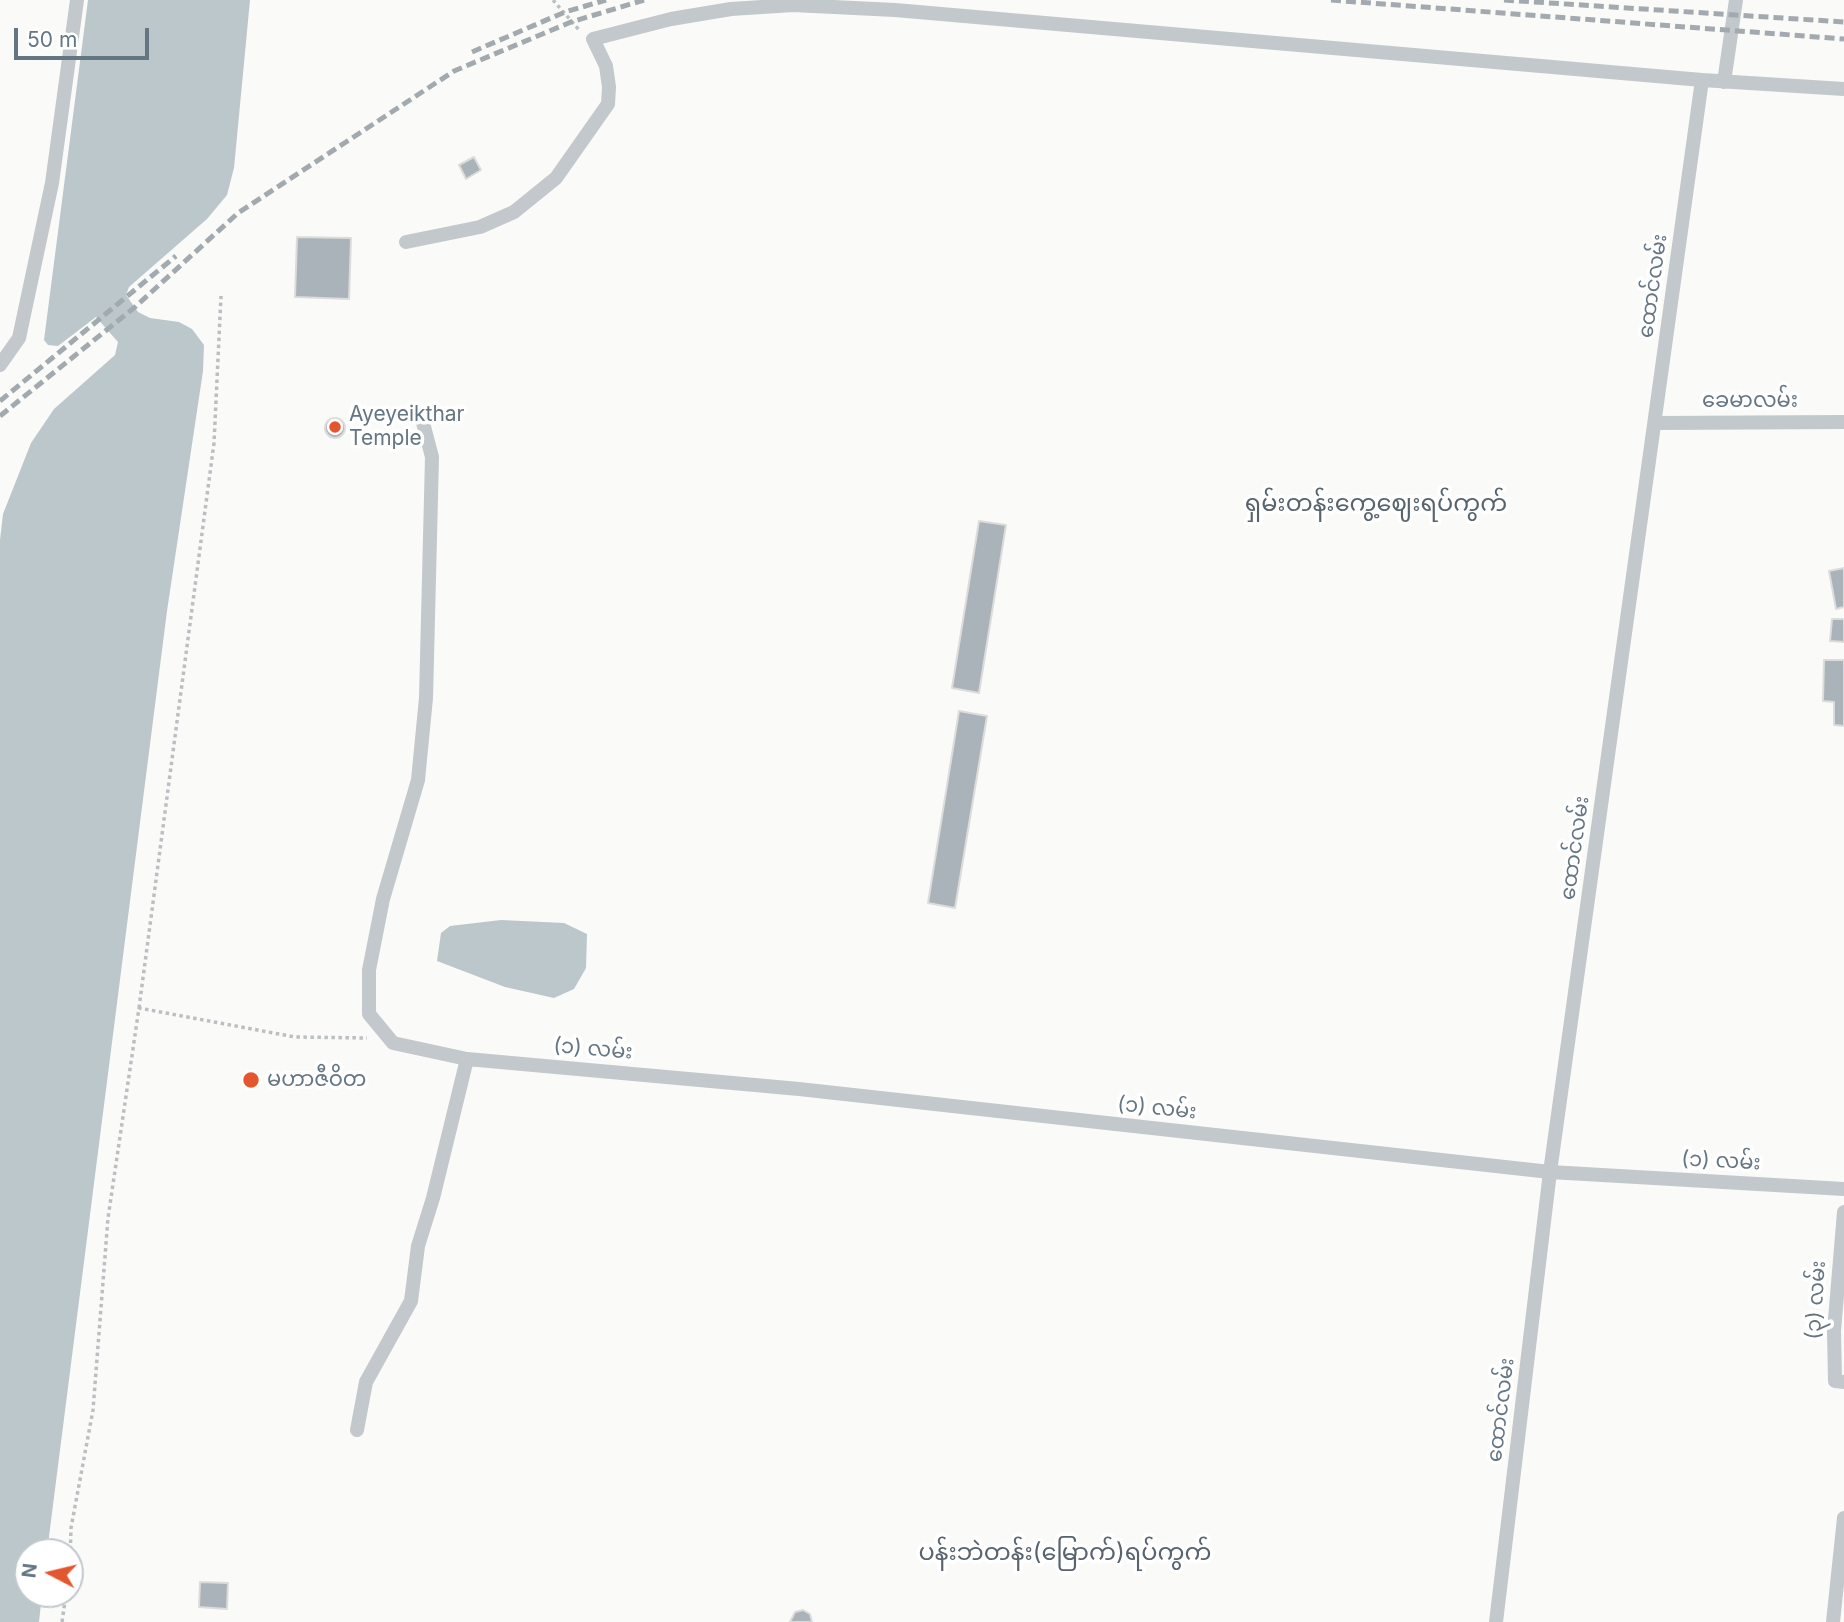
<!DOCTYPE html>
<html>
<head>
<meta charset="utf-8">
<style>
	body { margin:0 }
	#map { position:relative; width:1844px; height:1622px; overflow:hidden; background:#fafaf8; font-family:Inter,sans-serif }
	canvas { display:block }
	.north { position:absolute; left:14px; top:1538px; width:70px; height:70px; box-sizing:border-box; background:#fff; border:2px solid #c1c8cd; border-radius:50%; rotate:277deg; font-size:19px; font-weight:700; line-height:28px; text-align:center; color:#657683 }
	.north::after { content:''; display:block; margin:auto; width:24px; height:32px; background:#e4572e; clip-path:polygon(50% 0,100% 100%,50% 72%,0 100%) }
	.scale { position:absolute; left:14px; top:28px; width:135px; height:32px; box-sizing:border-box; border:4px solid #657683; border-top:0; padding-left:9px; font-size:21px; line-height:24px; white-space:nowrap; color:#657683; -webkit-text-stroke:5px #fff; paint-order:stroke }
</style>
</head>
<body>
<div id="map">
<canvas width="1844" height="1622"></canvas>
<div class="north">N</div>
<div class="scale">50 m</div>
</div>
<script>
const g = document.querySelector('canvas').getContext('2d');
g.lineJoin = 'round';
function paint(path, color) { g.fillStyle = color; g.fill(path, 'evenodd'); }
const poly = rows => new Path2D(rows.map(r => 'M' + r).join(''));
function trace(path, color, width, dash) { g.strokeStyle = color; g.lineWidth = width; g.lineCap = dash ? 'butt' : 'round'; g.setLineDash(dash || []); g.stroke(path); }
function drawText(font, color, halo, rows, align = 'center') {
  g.font = font + ' Inter,"Noto Sans Myanmar",sans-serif'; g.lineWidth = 7; g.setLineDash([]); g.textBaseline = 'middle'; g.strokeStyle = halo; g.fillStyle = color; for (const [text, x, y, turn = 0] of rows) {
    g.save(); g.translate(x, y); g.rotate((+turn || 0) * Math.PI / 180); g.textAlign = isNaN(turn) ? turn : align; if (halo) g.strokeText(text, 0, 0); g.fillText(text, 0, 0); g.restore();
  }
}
paint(poly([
	[88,0,250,0,234,168,227,195,207,219,129,287,126,295,138,312,150,318,179,322,192,329,204,345,203,371,167,611,47,1552,28,1552,28,1594,42,1594,39,1622,0,1622,0,540,3,514,31,443,54,409,115,355,118,342,96,317,58,346,48,345,44,340],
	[501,920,564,923,587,934,586,968,574,989,554,998,505,987,437,961,441,933,450,926]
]), '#bbc7cb');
const building = poly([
	[474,157,481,170,466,179,459,165,474,157],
	[297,237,351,238,349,299,295,297,297,237],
	'325 428a10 10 0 1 1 20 0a10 10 0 1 1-20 0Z',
	[979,521,1006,525,979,693,952,688,979,521],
	[1844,568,1844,607,1836,609,1829,571,1844,568],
	[1832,619,1844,619,1844,642,1830,641,1832,619],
	[1824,660,1844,660,1844,726,1834,725,1834,702,1823,701,1824,660],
	[959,711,987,716,955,908,928,903,959,711],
	[200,1582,228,1583,227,1609,199,1607,200,1582],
	[803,1610,810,1614,812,1622,790,1622,795,1612,803,1610]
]);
paint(building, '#aab3b9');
trace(building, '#dcdcda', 2);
trace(poly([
	[553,0,580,31],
	[139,1008,214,443,221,296],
	[70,1564,71,1528,93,1410,108,1218,139,1008,295,1037,367,1038],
	[62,1622,66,1594]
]), '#bbbfc2', 3.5, [3.5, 3.5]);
trace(poly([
	[1724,82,1736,0],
	[406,242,480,227,514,212,556,178,608,104,609,87,606,66,593,39,671,19,731,9,793,5,895,10,1702,80,1844,89],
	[0,365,19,338,52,183,77,0],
	[422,419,432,457,426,698,418,780,383,899,369,970,369,1014,393,1043,467,1059,799,1089,1550,1172,1844,1189],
	[1656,423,1844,422],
	[1844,1212,1834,1331,1835,1381,1844,1382],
	[357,1430,366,1382,411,1301,418,1246,433,1198,467,1059],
	[1496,1622,1550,1172,1702,80],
	[1833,1622,1844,1518]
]), '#c3c8cc', 14);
trace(poly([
	[1331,0,1844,39],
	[1504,0,1844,22],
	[472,52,565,12,606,0],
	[0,401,176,256],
	[0,416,135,307,238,213,454,71,571,22,644,0]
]), '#a2aab0', 5, [10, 5]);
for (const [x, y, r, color] of [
	[335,427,7,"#e4572e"],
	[251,1080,9,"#e4572e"]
]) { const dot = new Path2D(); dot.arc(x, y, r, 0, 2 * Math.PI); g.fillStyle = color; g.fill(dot); trace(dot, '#fff', 2.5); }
drawText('21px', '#657683', '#fff', [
	["ထောင်လမ်း",1653,286,-82],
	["ခေမာလမ်း",1750,401],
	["ထောင်လမ်း",1575,848,-82],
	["(၁) လမ်း",593,1049,5],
	["(၁) လမ်း",1157,1108,6],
	["(၁) လမ်း",1721,1161,3],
	["(၃) လမ်း",1816,1300,-86],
	["ထောင်လမ်း",1501,1410,-83]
]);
drawText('21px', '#657683', '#fff', [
	["Ayeyeikthar",349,415],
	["Temple",349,439],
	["မဟာဇီဝိတ",267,1080]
], 'left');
drawText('24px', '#57646e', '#fff', [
	["ရှမ်းတန်းကွေ့ဈေးရပ်ကွက်",1376,504],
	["ပန်းဘဲတန်း(မြောက်)ရပ်ကွက်",1065,1553]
]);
</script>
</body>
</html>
